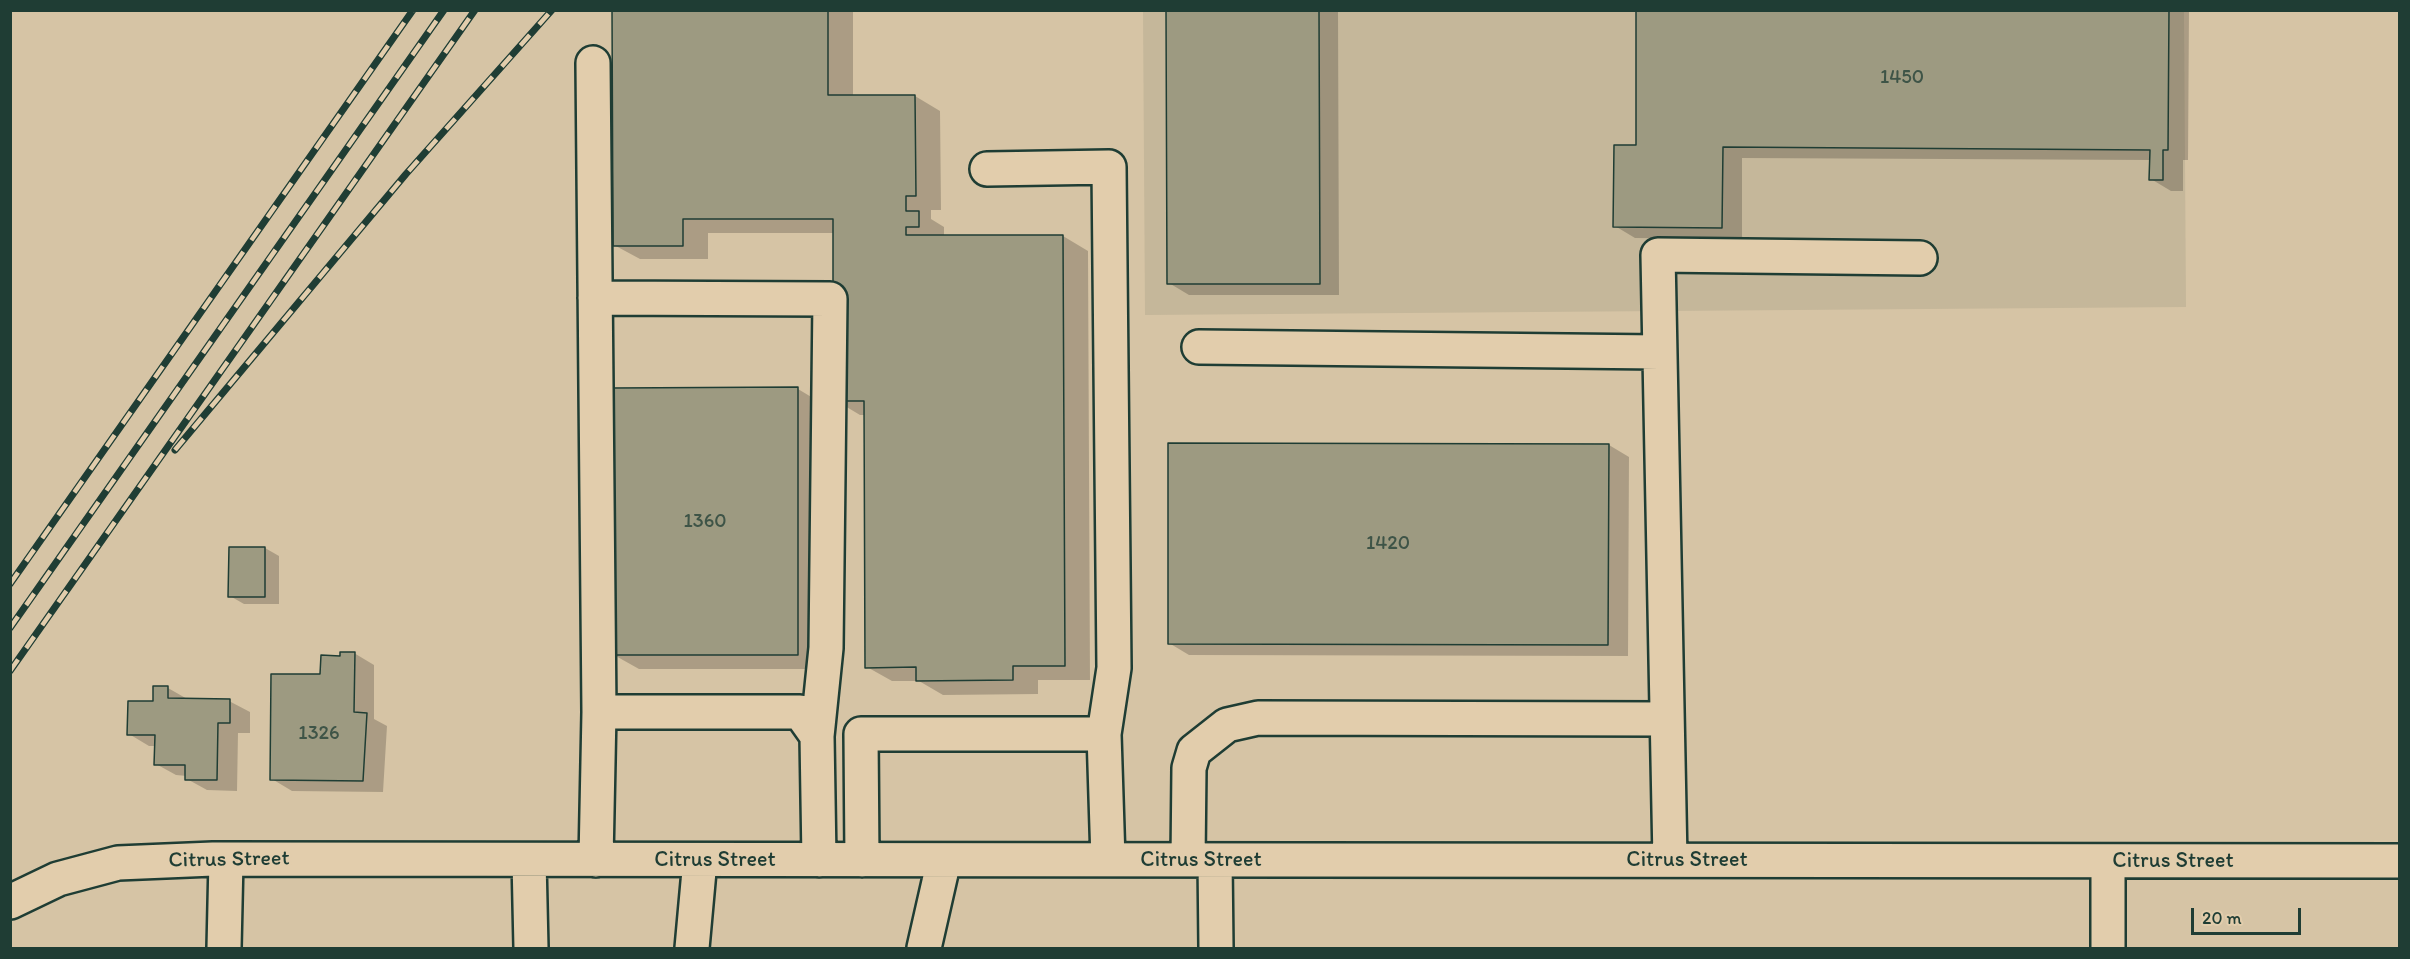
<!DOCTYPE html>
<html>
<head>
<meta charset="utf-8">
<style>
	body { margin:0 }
	#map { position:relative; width:2410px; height:959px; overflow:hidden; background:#d6c4a5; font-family:Itim,sans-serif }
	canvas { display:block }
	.frame { position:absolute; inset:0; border:12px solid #1f3d34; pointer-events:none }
	.scale { position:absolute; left:2191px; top:908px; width:110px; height:27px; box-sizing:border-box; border:3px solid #1f3d34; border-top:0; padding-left:8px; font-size:18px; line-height:21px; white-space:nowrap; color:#1f3d34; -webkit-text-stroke:4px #e2cdac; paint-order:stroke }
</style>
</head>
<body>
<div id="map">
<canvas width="2410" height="959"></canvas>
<div class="frame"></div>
<div class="scale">20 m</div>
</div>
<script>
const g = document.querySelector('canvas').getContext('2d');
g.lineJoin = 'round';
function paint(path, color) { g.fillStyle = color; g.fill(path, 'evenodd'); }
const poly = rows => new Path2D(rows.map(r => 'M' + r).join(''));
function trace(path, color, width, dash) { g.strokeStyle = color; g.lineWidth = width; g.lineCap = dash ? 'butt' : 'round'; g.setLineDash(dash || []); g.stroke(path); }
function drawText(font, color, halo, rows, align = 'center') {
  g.font = font + ' Itim,sans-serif'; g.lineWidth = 5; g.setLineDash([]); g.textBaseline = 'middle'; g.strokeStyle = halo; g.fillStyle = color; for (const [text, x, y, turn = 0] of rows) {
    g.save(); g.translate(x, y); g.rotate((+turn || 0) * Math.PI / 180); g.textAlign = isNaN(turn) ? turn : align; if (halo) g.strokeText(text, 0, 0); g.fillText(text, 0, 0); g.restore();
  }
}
paint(poly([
	[1143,11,2184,11,2186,307,1145,315]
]), '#c5b79a');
paint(poly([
	[613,10,853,10,853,96,915,96,940,111,941,210,931,210,931,219,944,227,944,237,1063,236,1088,251,1090,680,1038,680,1038,694,943,695,919,681,892,681,867,667,866,415,860,415,835,400,834,233,708,233,708,259,640,259,614,245],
	[1168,10,1338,10,1339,295,1189,295,1169,283],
	[1638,10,2189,10,2188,160,2183,160,2183,191,2171,191,2151,179,2151,160,1742,158,1742,239,1635,238,1615,226,1637,147],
	[798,389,823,404,824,669,639,669,614,655],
	[1609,445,1629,457,1628,656,1189,655,1169,643],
	[265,548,279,556,279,604,244,604,230,596],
	[354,653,374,665,374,719,387,726,383,792,292,791,272,779,322,675,341,658],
	[168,688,189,700,229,701,250,712,250,733,238,733,237,791,207,790,187,779,187,776,176,775,156,764,156,746,149,746,129,734]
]), '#0003');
const building = poly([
	[612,10,828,10,828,95,915,95,916,196,906,196,906,211,919,211,919,227,906,227,906,235,1063,235,1065,666,1013,666,1013,680,916,681,916,667,865,668,864,401,833,401,833,219,683,219,683,246,613,246,612,10],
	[1166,10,1319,10,1320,284,1167,284,1166,10],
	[1636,10,2169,10,2168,150,2163,150,2163,180,2149,180,2150,150,1723,147,1722,228,1613,227,1614,145,1636,145,1636,10],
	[798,387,798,655,612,655,612,388,798,387],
	[1168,443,1609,444,1608,645,1168,644,1168,443],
	[229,547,265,547,265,597,228,597,229,547],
	[340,652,355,652,354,712,367,713,363,781,270,780,271,674,320,674,321,655,340,656,340,652],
	[153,686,168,686,168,698,230,699,230,723,218,723,217,780,185,780,185,765,154,765,155,735,127,735,128,701,153,701,153,686]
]);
paint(building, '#9d9a81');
trace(building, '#1f3d34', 1.5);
const minor = poly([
	[593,63,599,712],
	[987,169,1109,167,1114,668,1104,734],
	[595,298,830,299,826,648,817,736,819,860],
	[1199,347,1659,352],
	[529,860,531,948],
	[596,860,599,712,800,712,817,736],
	[862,860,861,734,1104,734,1108,860],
	[1188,860,1189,768,1194,751,1227,725,1258,718,1666,719],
	[1215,860,1216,948],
	[1670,860,1658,255,1920,258],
	[2108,861,2108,948],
	[10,902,58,879,118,863,213,859,2400,861],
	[224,948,226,860],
	[692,948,700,860],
	[924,948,944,860]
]);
trace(minor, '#1f3d34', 38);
trace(minor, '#e2cdac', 33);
const rail = poly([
	[175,450,406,174,552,10],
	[10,584,413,10],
	[10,628,444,10],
	[10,671,475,10]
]);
trace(rail, '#1f3d34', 7);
trace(rail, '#e2cdac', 4.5, [14]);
drawText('20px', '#3e5447', null, [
	["1450",1902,78],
	["1360",705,522],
	["1420",1388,544],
	["1326",319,734]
]);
drawText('22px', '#1f3d34', '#e2cdac', [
	["Citrus Street",229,860,-1],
	["Citrus Street",715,860],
	["Citrus Street",1201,860],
	["Citrus Street",1687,860],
	["Citrus Street",2173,861]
]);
</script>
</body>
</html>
